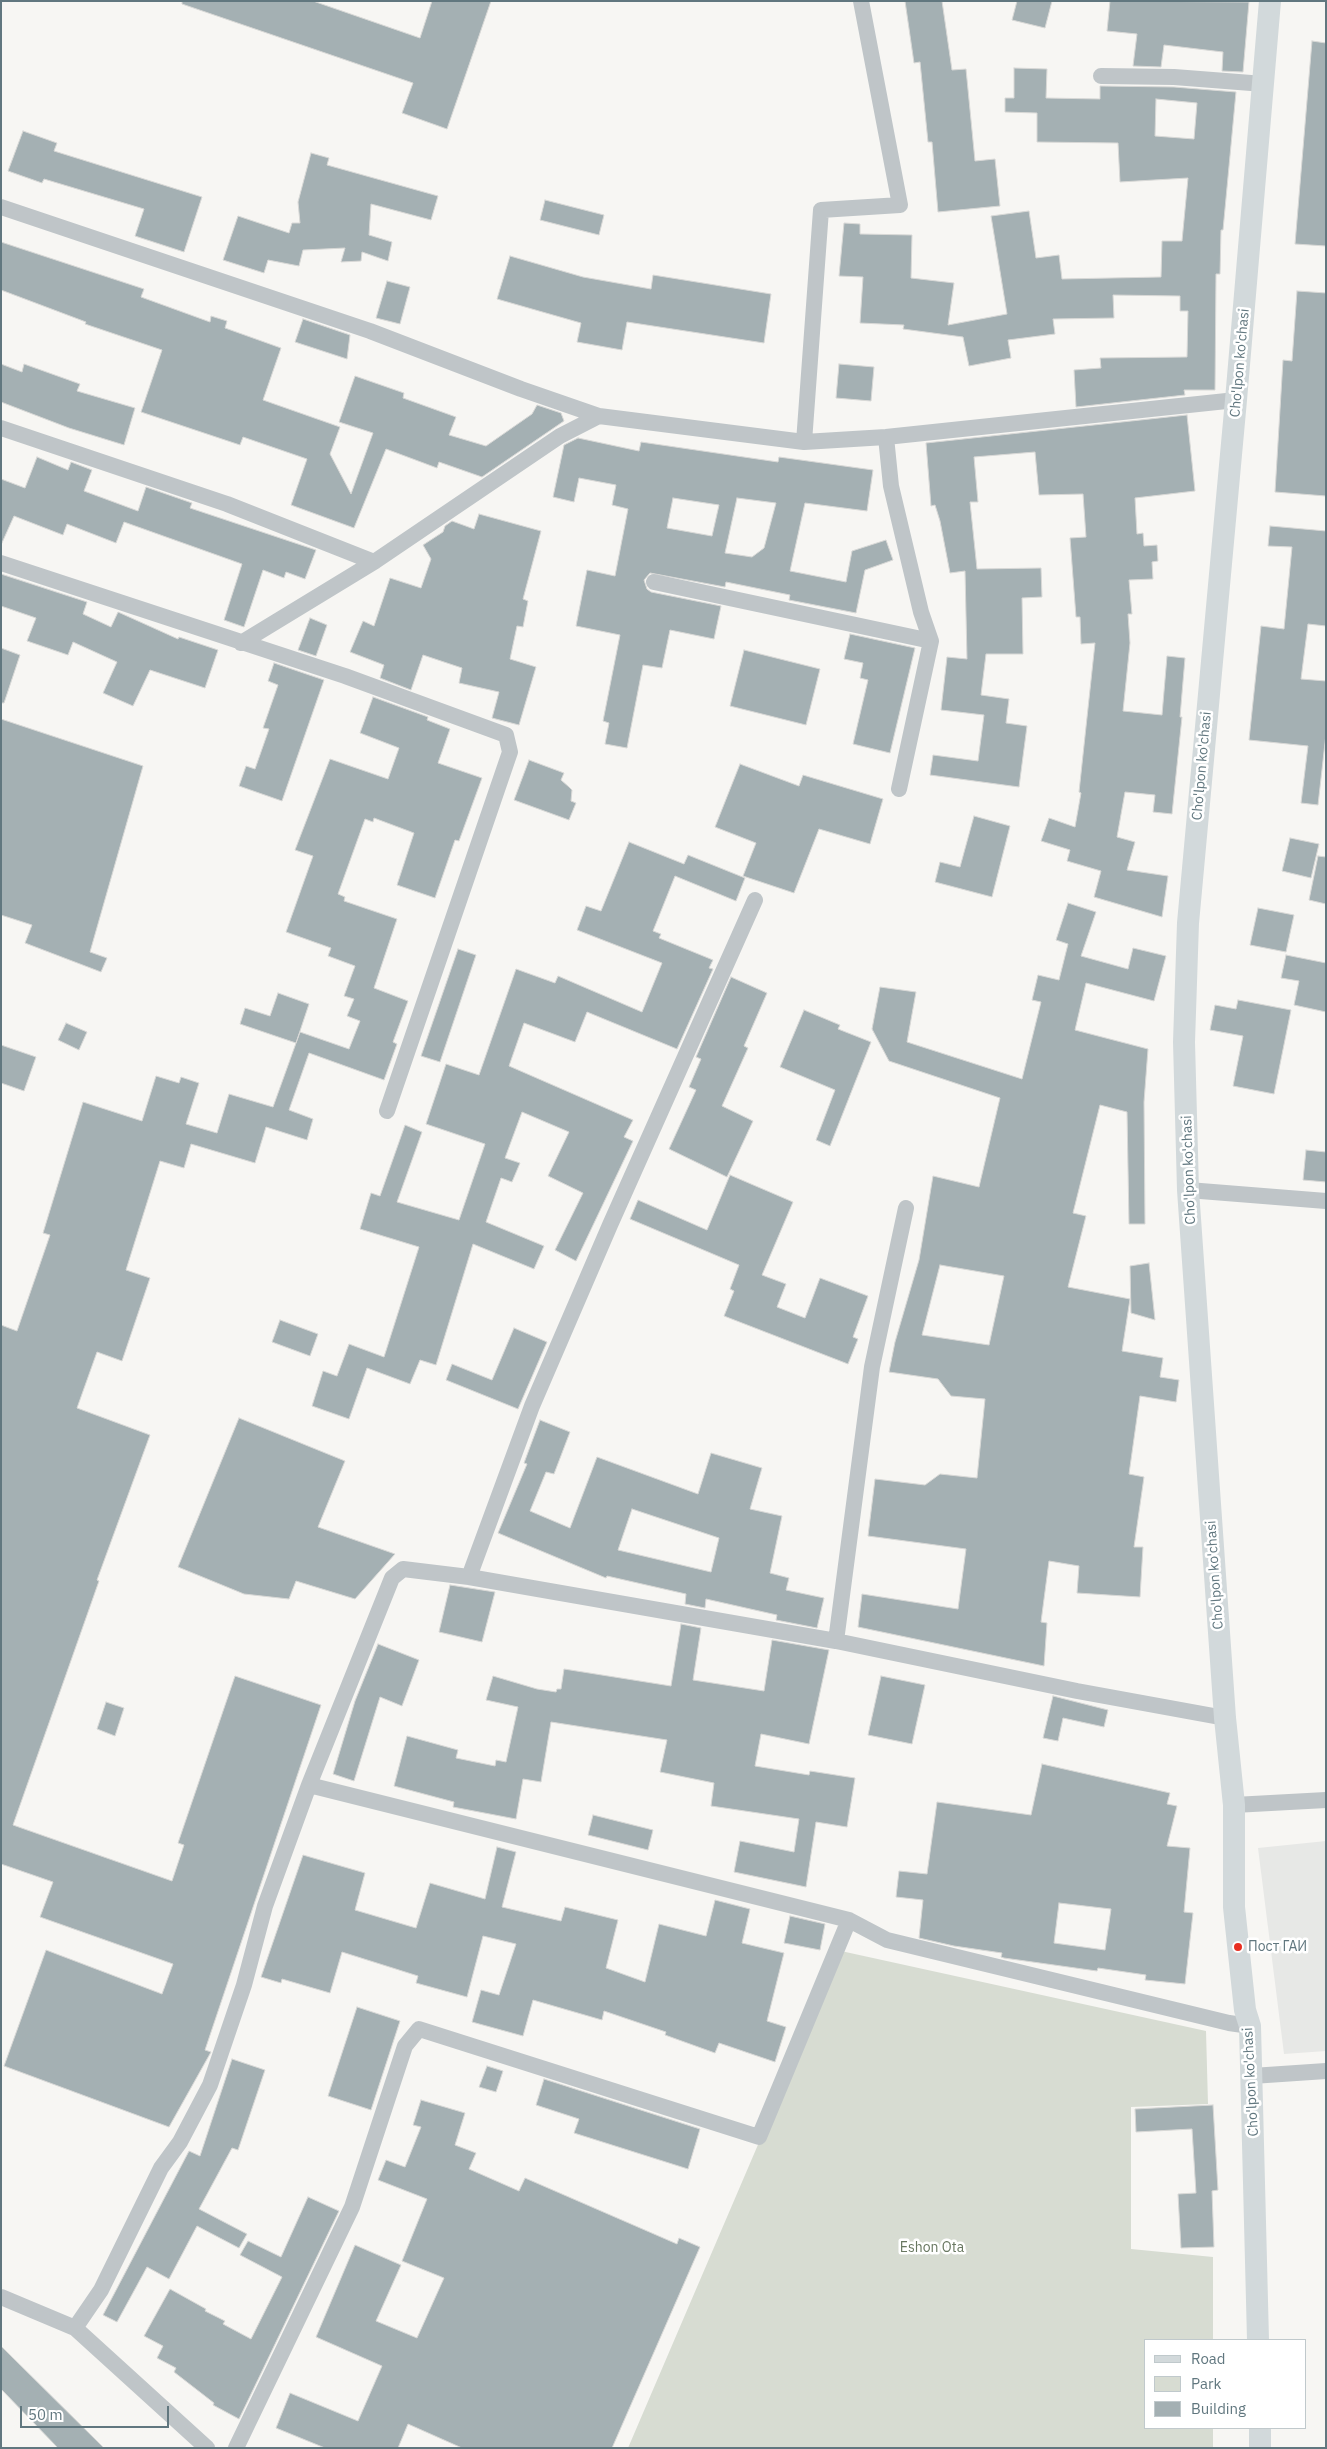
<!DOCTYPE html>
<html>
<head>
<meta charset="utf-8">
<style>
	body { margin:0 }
	#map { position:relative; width:1327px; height:2449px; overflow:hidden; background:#f7f6f3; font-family:"IBM Plex Sans",sans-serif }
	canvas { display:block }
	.frame { position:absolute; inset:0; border:2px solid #61777f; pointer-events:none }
	.legend { position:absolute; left:1144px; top:2339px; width:162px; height:90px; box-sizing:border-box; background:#fff; border:1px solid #c0c9cc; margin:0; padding:6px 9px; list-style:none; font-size:15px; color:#61777f }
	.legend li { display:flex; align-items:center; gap:10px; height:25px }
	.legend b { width:25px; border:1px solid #c0c9cc }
	.scale { position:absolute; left:20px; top:2406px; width:149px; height:22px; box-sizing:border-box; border:2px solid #61777f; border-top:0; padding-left:6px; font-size:15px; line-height:18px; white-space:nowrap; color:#61777f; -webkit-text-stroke:4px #fff; paint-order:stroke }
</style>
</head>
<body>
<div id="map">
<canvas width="1327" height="2449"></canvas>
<div class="frame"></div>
<ul class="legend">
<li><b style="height:6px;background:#d2d9db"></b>Road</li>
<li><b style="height:14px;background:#d7dcd2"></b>Park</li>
<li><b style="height:14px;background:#a4b0b3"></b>Building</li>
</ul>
<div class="scale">50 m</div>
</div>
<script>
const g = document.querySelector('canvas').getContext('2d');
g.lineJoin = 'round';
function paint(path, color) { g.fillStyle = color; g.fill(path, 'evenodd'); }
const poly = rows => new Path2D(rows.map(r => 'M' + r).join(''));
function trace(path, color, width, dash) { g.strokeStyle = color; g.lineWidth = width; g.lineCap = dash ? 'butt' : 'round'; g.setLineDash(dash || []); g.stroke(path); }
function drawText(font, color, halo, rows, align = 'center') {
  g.font = font + ' "IBM Plex Sans",sans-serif'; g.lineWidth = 5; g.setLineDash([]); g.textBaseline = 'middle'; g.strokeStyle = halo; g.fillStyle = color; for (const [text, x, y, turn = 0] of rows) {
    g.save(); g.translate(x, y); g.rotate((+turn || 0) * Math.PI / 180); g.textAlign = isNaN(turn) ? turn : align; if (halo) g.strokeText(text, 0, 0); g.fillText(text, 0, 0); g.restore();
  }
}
paint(poly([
	[1326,1841,1326,2051,1284,2054,1258,1848]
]), '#e7e8e6');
paint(poly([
	[841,1951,1206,2031,1208,2104,1131,2107,1131,2249,1213,2257,1213,2340,1146,2340,1146,2428,1213,2428,1213,2448,628,2448]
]), '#d7dcd2');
const building = poly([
	[182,1,313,1,420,38,432,1,491,1,447,129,402,113,413,83,182,4,182,1],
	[905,1,942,1,952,70,966,69,975,161,995,159,1000,206,938,212,932,142,928,142,920,62,914,63,905,1],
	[1017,1,1052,1,1045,28,1012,20,1017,1],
	[1110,1,1249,2,1243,72,1222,71,1223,52,1164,45,1161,67,1133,66,1137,34,1107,31,1110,1],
	[1312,41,1326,43,1326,246,1295,244,1312,41],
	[1014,68,1047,69,1046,98,1100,99,1100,86,1174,87,1236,92,1223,230,1221,230,1220,274,1216,274,1215,390,1184,390,1185,395,1076,407,1074,370,1101,368,1100,358,1187,357,1188,311,1180,311,1180,296,1113,295,1114,318,1053,319,1055,334,1008,340,1011,358,969,366,963,337,903,329,904,325,860,323,863,277,839,276,844,223,860,224,860,234,912,235,911,278,954,283,948,325,1007,314,991,216,1029,211,1036,258,1059,255,1062,279,1161,277,1162,241,1182,241,1188,178,1120,182,1118,143,1037,142,1037,113,1005,112,1005,98,1014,98,1014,68],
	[1156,99,1197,103,1194,139,1155,136,1156,99],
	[23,131,57,143,54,151,202,197,184,252,135,236,144,209,44,179,42,183,8,171,23,131],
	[311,153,329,158,327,165,438,196,431,220,371,204,369,235,392,242,388,261,362,252,361,261,341,262,345,248,303,250,299,266,268,260,264,273,223,260,238,216,289,233,292,223,300,223,298,202,311,153],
	[545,200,604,215,599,235,540,220,545,200],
	[1,242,144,289,141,297,210,322,211,316,227,321,225,328,281,348,263,400,340,427,330,454,351,494,373,433,339,422,355,376,404,393,403,398,456,417,449,435,486,446,532,414,537,405,561,413,564,421,482,477,439,462,437,468,386,449,354,528,291,505,307,459,243,437,240,445,141,412,162,350,85,324,86,322,1,290,1,242],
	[510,256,583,277,651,289,653,275,771,294,764,343,627,322,622,350,577,342,581,323,497,299,510,256],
	[387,281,410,287,400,324,376,318,387,281],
	[1297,291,1326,293,1326,496,1275,492,1283,360,1292,361,1297,291],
	[303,319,350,335,347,359,295,342,303,319],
	[1,364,22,372,24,364,80,384,77,391,135,408,124,445,69,428,1,402,1,364],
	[839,364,874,367,871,401,836,398,839,364],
	[1187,415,1195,491,1135,498,1137,534,1143,533,1144,546,1157,545,1158,561,1152,562,1153,579,1129,580,1132,614,1128,614,1130,643,1123,711,1162,715,1167,656,1185,658,1180,717,1182,717,1172,814,1153,812,1155,795,1125,792,1117,837,1135,842,1127,870,1168,876,1162,917,1094,897,1101,871,1067,861,1070,850,1041,841,1049,818,1075,827,1081,793,1079,792,1095,643,1081,644,1080,617,1076,617,1070,538,1086,537,1083,494,1039,495,1035,452,974,457,978,502,970,502,977,569,1041,568,1042,597,1022,598,1023,654,986,654,981,695,1009,699,1006,723,1027,726,1019,787,930,775,933,755,978,761,984,715,941,710,947,657,967,659,965,571,950,573,940,521,935,505,931,506,926,443,1187,415],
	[578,438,639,451,641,442,778,462,779,457,873,470,867,511,805,503,790,571,846,582,852,551,886,540,893,560,865,570,856,613,789,600,790,595,726,582,725,587,650,573,644,580,647,589,651,592,721,606,714,639,670,630,662,668,643,665,627,748,605,744,609,723,603,721,620,635,576,626,587,570,615,576,628,509,612,505,616,485,579,478,574,502,553,497,564,445,578,438],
	[673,498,719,505,712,536,667,528,673,498],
	[737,498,776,503,764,548,752,557,725,553,737,498],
	[37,457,68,470,71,462,92,470,84,491,138,511,146,487,192,503,190,508,316,550,305,579,286,572,284,578,263,570,244,627,224,620,242,564,124,522,116,543,67,524,63,535,14,516,1,545,1,479,25,488,37,457],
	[479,514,541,531,523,599,528,601,523,627,517,626,510,659,536,667,519,725,492,718,499,692,459,683,462,668,423,655,411,690,380,678,384,665,350,652,363,621,374,626,390,578,421,588,431,559,423,545,443,532,445,526,452,521,474,529,479,514],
	[1270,526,1326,531,1326,626,1308,624,1301,679,1326,681,1326,734,1318,805,1301,803,1308,746,1249,740,1261,626,1284,629,1292,547,1268,546,1270,526],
	[1,574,87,602,83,614,111,627,118,612,178,639,179,637,218,650,205,688,150,670,133,706,103,693,117,662,73,642,68,655,27,641,36,618,1,606,1,574],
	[310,618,327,625,316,656,298,650,310,618],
	[850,634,915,648,890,753,853,744,868,680,860,678,863,663,844,659,850,634],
	[1,648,20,655,4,703,1,703,1,648],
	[744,650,820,669,806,725,730,706,744,650],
	[274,663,324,680,282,801,239,786,246,766,255,769,269,729,263,728,278,685,268,681,274,663],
	[373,697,428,717,427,720,450,729,438,763,482,778,459,841,455,840,435,898,397,885,414,833,374,818,373,822,365,819,338,894,345,897,344,901,397,919,374,988,408,1001,393,1042,397,1044,384,1080,309,1053,289,1110,313,1119,307,1140,266,1127,255,1163,191,1144,184,1168,160,1161,126,1270,150,1278,122,1361,97,1352,77,1408,150,1435,97,1580,99,1581,13,1825,172,1881,184,1845,178,1843,235,1676,321,1705,205,2050,211,2052,169,2127,4,2066,46,1950,162,1994,173,1964,40,1917,53,1882,1,1864,1,1325,17,1331,50,1235,43,1233,83,1102,142,1121,156,1076,179,1083,181,1077,199,1083,186,1124,217,1133,229,1094,273,1107,300,1032,349,1049,360,1021,347,1016,354,999,344,996,355,966,328,956,331,948,286,932,313,856,295,850,330,759,388,779,399,748,360,733,373,697],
	[1,719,143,766,90,952,107,958,101,972,25,943,32,925,1,915,1,719],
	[529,760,564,773,561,780,569,787,572,790,571,801,576,803,569,820,514,800,529,760],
	[740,764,799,786,803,775,883,799,870,844,819,829,794,893,743,876,756,843,715,827,740,764],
	[974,816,1010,826,992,897,935,882,940,862,960,867,974,816],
	[1290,838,1319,844,1311,878,1282,871,1290,838],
	[629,842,684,864,688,855,745,878,736,901,675,876,653,931,661,934,659,938,713,960,709,968,713,969,677,1049,587,1012,575,1042,524,1023,509,1066,633,1120,624,1137,633,1141,576,1261,555,1250,583,1193,548,1176,569,1132,522,1112,505,1158,520,1163,512,1182,501,1178,486,1222,544,1246,534,1269,473,1244,436,1365,420,1360,410,1384,367,1368,349,1419,312,1406,323,1371,337,1376,349,1344,384,1357,419,1247,360,1229,371,1193,380,1196,405,1125,422,1132,397,1202,459,1220,485,1144,426,1124,446,1064,479,1075,516,969,555,983,558,976,642,1012,662,963,577,930,586,906,601,911,629,842],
	[1318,856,1326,857,1326,904,1309,900,1318,856],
	[1068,903,1096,912,1081,956,1128,969,1133,948,1166,956,1154,1001,1086,983,1075,1030,1148,1049,1144,1102,1145,1224,1129,1224,1127,1112,1100,1105,1073,1213,1086,1216,1068,1287,1130,1299,1122,1351,1163,1358,1160,1377,1179,1380,1176,1402,1140,1396,1129,1474,1144,1477,1134,1547,1143,1547,1140,1597,1077,1593,1079,1566,1049,1561,1041,1622,1047,1623,1044,1666,858,1627,862,1594,958,1609,966,1549,868,1536,875,1479,925,1485,940,1474,977,1478,985,1399,951,1396,938,1379,889,1372,895,1342,919,1260,933,1176,979,1187,1000,1098,889,1061,872,1029,880,987,916,992,907,1042,1022,1079,1041,1002,1032,1000,1038,975,1059,980,1068,944,1056,940,1068,903],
	[940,1265,1004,1276,989,1345,922,1335,940,1265],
	[1258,908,1294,915,1286,952,1250,945,1258,908],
	[458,949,476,955,440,1062,421,1056,458,949],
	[1286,955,1326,963,1326,1012,1294,1005,1299,981,1281,978,1286,955],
	[731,977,767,993,744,1046,748,1048,722,1106,753,1121,727,1177,669,1149,696,1090,689,1087,701,1059,696,1057,731,977],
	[278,993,309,1004,296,1043,240,1024,245,1008,270,1016,278,993],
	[1238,1000,1291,1010,1274,1094,1233,1086,1243,1036,1210,1030,1215,1005,1236,1009,1238,1000],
	[804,1010,840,1025,838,1029,871,1042,830,1146,816,1140,835,1090,780,1067,804,1010],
	[66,1023,87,1032,79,1050,58,1040,66,1023],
	[1,1045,36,1057,24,1091,1,1083,1,1045],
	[1306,1150,1326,1152,1326,1182,1303,1180,1306,1150],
	[730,1175,793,1202,762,1275,786,1284,777,1307,805,1318,820,1278,868,1296,853,1337,858,1339,848,1364,724,1316,734,1291,730,1289,739,1265,630,1219,638,1200,707,1230,730,1175],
	[1149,1263,1155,1320,1131,1313,1130,1266,1149,1263],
	[280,1320,318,1334,310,1356,272,1342,280,1320],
	[514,1328,547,1342,518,1409,446,1380,452,1364,492,1380,514,1328],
	[239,1418,345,1461,318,1527,395,1554,355,1599,296,1581,289,1599,244,1594,178,1567,239,1418],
	[540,1420,570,1432,554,1474,546,1472,530,1511,570,1528,597,1457,698,1494,711,1453,762,1468,750,1509,782,1516,770,1573,789,1578,786,1590,824,1598,817,1628,776,1620,777,1615,706,1599,705,1608,685,1604,686,1594,607,1576,606,1578,498,1533,527,1464,524,1463,540,1420],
	[632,1509,719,1538,711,1572,618,1550,632,1509],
	[450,1585,495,1592,482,1642,439,1632,450,1585],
	[681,1624,701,1628,693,1680,764,1691,772,1640,829,1650,809,1744,761,1734,755,1766,809,1775,810,1771,855,1778,847,1827,816,1822,806,1887,734,1872,740,1841,794,1852,799,1819,711,1806,714,1783,660,1772,667,1740,551,1722,541,1782,523,1779,516,1819,453,1807,454,1802,394,1786,407,1736,458,1750,456,1758,495,1766,496,1760,506,1762,518,1707,486,1700,493,1676,537,1689,556,1692,557,1689,561,1689,564,1669,671,1686,681,1624],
	[378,1644,419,1660,402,1706,380,1697,354,1781,333,1774,355,1701,378,1644],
	[881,1676,925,1685,912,1744,868,1735,881,1676],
	[1053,1696,1108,1710,1104,1727,1063,1718,1058,1741,1043,1738,1053,1696],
	[106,1702,124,1708,115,1736,97,1729,106,1702],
	[1042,1764,1170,1793,1167,1804,1177,1806,1167,1846,1190,1848,1184,1912,1193,1913,1185,1984,1145,1980,1146,1975,1098,1968,1097,1971,1004,1958,1001,1957,1002,1953,954,1946,919,1938,923,1900,896,1897,899,1871,927,1874,937,1802,1031,1815,1042,1764],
	[1059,1903,1111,1909,1105,1950,1054,1943,1059,1903],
	[593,1815,653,1830,648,1850,588,1835,593,1815],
	[497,1847,516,1852,502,1907,561,1921,565,1907,618,1920,606,1968,645,1982,659,1924,706,1936,715,1900,750,1909,742,1943,784,1953,767,2021,786,2027,775,2062,719,2043,715,2053,665,2035,666,2032,604,2011,602,2020,533,2000,523,2036,472,2022,481,1990,499,1995,516,1944,483,1936,467,1997,416,1983,418,1976,342,1952,330,1993,282,1979,281,1983,261,1977,303,1855,365,1873,355,1910,416,1928,430,1883,485,1899,497,1847],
	[790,1916,825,1924,820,1950,784,1943,790,1916],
	[357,2007,400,2021,371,2110,328,2096,357,2007],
	[232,2059,265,2070,238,2150,232,2148,199,2209,247,2234,239,2248,197,2226,169,2279,147,2267,117,2322,103,2315,189,2151,200,2156,232,2059],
	[487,2066,503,2071,496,2092,479,2087,487,2066],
	[544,2079,700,2129,688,2169,574,2133,579,2119,536,2105,544,2079],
	[421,2100,465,2113,455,2145,476,2153,469,2169,519,2191,525,2178,677,2244,679,2238,700,2247,612,2448,462,2448,408,2424,398,2448,325,2448,276,2428,290,2393,358,2421,382,2366,316,2337,355,2245,401,2265,376,2321,417,2338,444,2278,402,2261,427,2199,378,2180,386,2160,405,2167,421,2127,413,2125,421,2100],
	[1213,2105,1218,2190,1212,2191,1214,2247,1181,2248,1178,2194,1196,2193,1192,2129,1136,2132,1135,2109,1213,2105],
	[308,2197,339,2211,239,2419,213,2405,214,2403,174,2372,176,2368,157,2358,163,2346,144,2336,170,2289,206,2309,205,2311,225,2321,223,2324,251,2339,282,2277,240,2255,248,2241,281,2257,308,2197],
	[1,2346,104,2448,58,2448,1,2389,1,2346]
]);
paint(building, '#a4b0b3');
trace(building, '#d8d8d6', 1);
trace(poly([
	[1101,76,1174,77,1264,84],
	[1,207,370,331,521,389,599,416],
	[1,428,227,504,374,562],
	[886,437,891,486,921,612,931,641,899,789],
	[804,442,821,210,900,205,861,1],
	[1,563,345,676,506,735,510,752,387,1111],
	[654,582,931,641],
	[241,643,374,562,560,436,599,416,804,442,886,437,1236,400],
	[1188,1190,1326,1201],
	[469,1577,532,1406,610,1225,755,900],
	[836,1641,872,1367,906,1208],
	[309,1785,849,1920,887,1940,1229,2023,1250,2026],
	[1234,1805,1326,1800],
	[1252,2076,1326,2071],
	[1,2297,75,2328,207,2448],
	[75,2328,101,2290,161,2168,180,2142,210,2085,244,1985,265,1906,309,1785,392,1578,403,1569,469,1577,836,1641,1077,1691,1225,1718],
	[236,2448,352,2207,405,2046,419,2029,759,2137,849,1920]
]), '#bfc5c8', 16);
trace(poly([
	[1258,2340,1250,2026,1245,2010,1234,1907,1234,1805,1225,1718,1188,1190,1184,1042,1188,923,1236,400,1270,1],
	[1260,2428,1260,2448]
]), '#d2d9db', 22);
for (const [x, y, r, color] of [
	[1238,1947,5,"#e82e21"]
]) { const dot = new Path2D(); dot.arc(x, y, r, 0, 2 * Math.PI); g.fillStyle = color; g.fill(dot); trace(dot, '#fff', 2); }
drawText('14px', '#61777f', '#fff', [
	["Cho'lpon ko'chasi",1240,363,-85],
	["Cho'lpon ko'chasi",1202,766,-85],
	["Cho'lpon ko'chasi",1189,1170,-92],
	["Cho'lpon ko'chasi",1215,1575,-94],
	["Cho'lpon ko'chasi",1251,2082,-93]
]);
drawText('14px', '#61777f', '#fff', [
	["Пост ГАИ",1248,1947]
], 'left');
drawText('14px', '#687760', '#fff', [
	["Eshon Ota",932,2248]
]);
</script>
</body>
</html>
